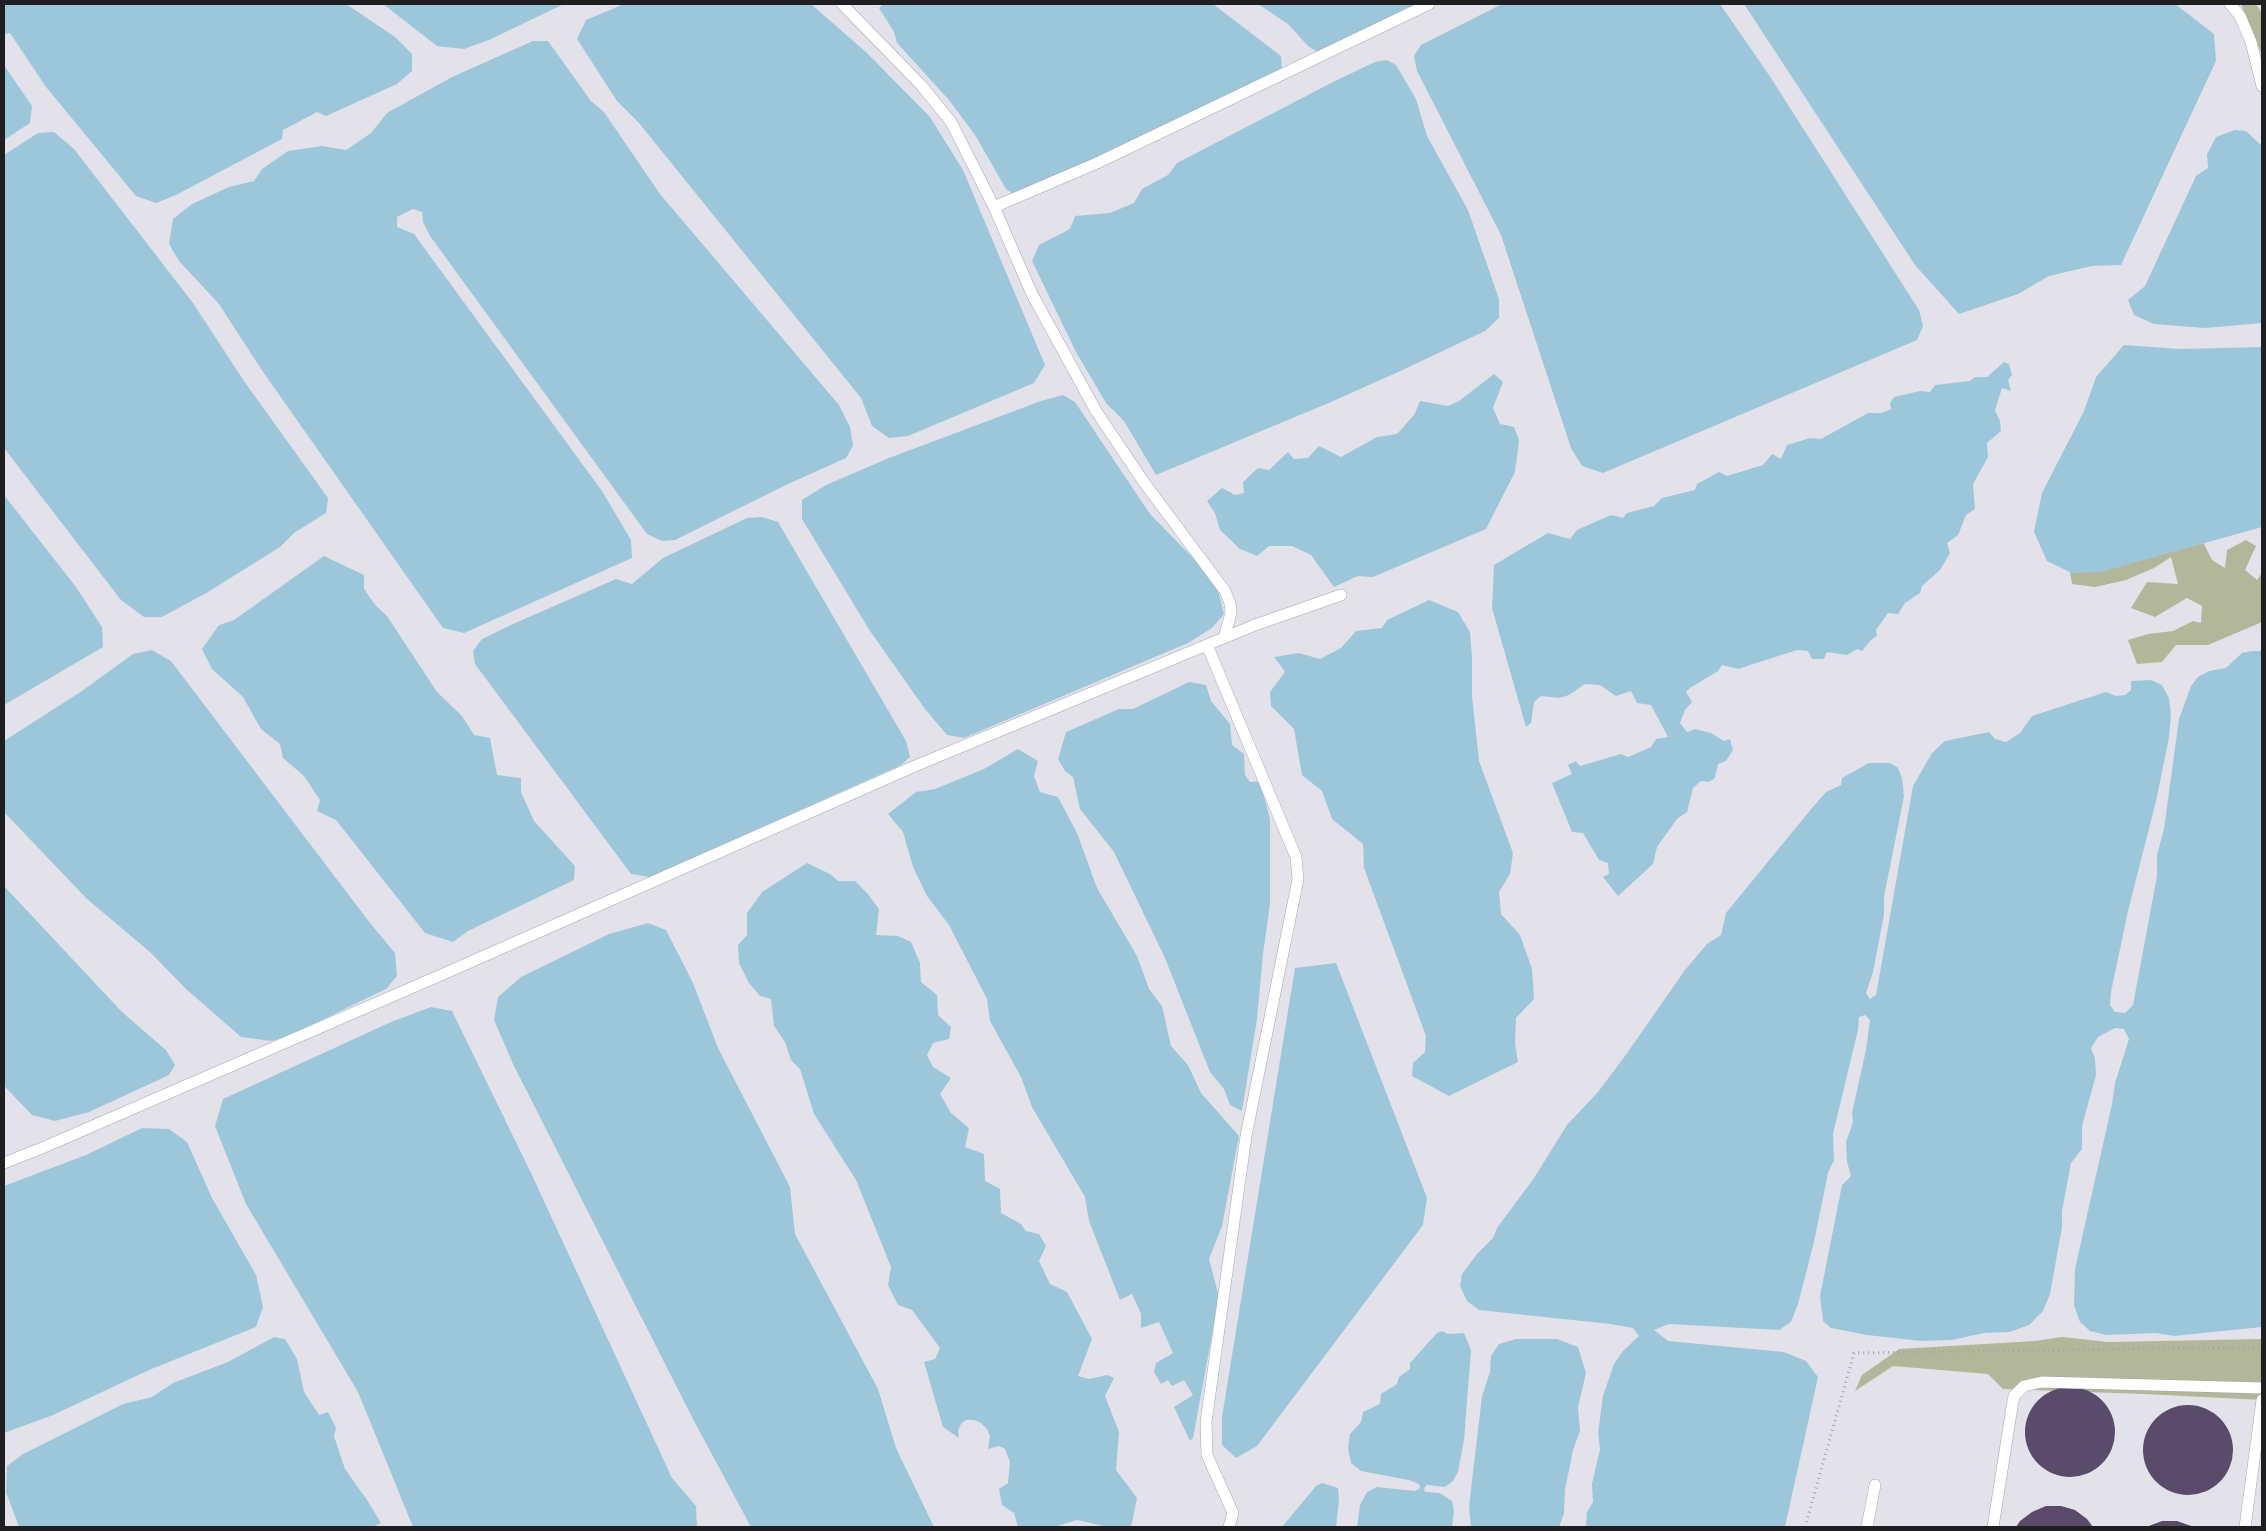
<!DOCTYPE html>
<html>
<head>
<meta charset="utf-8">
<style>
	body { margin:0 }
	#map { position:relative; width:2266px; height:1531px; overflow:hidden; background:#e3e2ea; font-family:Bitter,serif }
	canvas { display:block }
	.frame { position:absolute; inset:0; border:5px solid #1f1f21; pointer-events:none }
</style>
</head>
<body>
<div id="map">
<canvas width="2266" height="1531"></canvas>
<div class="frame"></div>
</div>
<script>
const g = document.querySelector('canvas').getContext('2d');
g.lineJoin = 'round';
function paint(path, color) { g.fillStyle = color; g.fill(path, 'evenodd'); }
const poly = rows => new Path2D(rows.map(r => 'M' + r).join(''));
function trace(path, color, width, dash) { g.strokeStyle = color; g.lineWidth = width; g.lineCap = dash ? 'butt' : 'round'; g.setLineDash(dash || []); g.stroke(path); }
paint(poly([
	[2241,4,2256,4,2262,13,2262,55],
	[2199,534,2212,560,2225,568,2227,550,2246,540,2256,546,2245,570,2257,580,2262,573,2262,622,2208,645,2176,645,2162,662,2137,664,2128,640,2148,634,2173,631,2193,621,2201,623,2202,606,2187,598,2155,617,2131,608,2147,582,2178,584,2171,557,2154,568,2126,580,2095,587,2072,584,2068,560],
	[2062,1337,2108,1342,2262,1339,2262,1400,2144,1394,2003,1389,1988,1374,1893,1366,1855,1391,1862,1375,1899,1349,2035,1341]
]), '#b2b79a');
paint(poly([
	[4,4,346,4,395,37,412,54,412,71,397,84,326,116,317,112,283,130,282,139,176,195,156,203,136,196,46,87,10,33,4,34],
	[383,4,564,4,489,40,464,49,437,46],
	[624,4,811,4,867,53,930,117,963,170,1045,365,1034,383,908,436,889,438,872,426,861,398,639,123,617,101,577,39,586,20],
	[883,4,1213,4,1281,56,1282,70,1016,196,1006,189,975,135,949,100,897,43,894,32,879,8],
	[1258,4,1427,4,1321,54,1308,46,1288,24],
	[1502,4,1720,4,1769,75,1919,310,1923,326,1917,340,1603,473,1582,466,1571,448,1501,235,1417,71,1414,56,1421,45],
	[1744,4,2175,4,2214,34,2216,61,2121,265,2092,266,2049,276,2018,294,1959,314,1915,265],
	[533,41,548,41,591,101,604,112,660,194,839,405,850,427,853,446,846,458,788,484,675,540,662,541,647,534,430,236,423,222,422,212,413,209,397,217,397,227,414,234,602,491,631,540,632,558,464,633,443,628,261,369,219,304,179,261,169,244,173,219,192,204,229,187,254,181,262,169,288,151,322,146,346,150,371,133,387,113,452,77],
	[1387,60,1396,65,1416,99,1427,136,1468,210,1499,299,1499,318,1485,331,1396,373,1331,402,1156,475,1124,421,1106,403,1076,352,1032,261,1039,245,1070,229,1075,216,1110,213,1134,203,1142,189,1168,175,1177,163,1335,81,1375,62],
	[4,65,32,106,30,123,4,140],
	[2235,130,2246,131,2262,146,2262,323,2205,328,2154,324,2134,315,2128,300,2145,286,2196,176,2208,168,2207,154,2216,137],
	[54,132,74,149,193,303,244,381,328,498,326,513,294,533,280,547,208,592,162,617,144,617,121,600,4,448,4,155,38,133],
	[2124,345,2180,349,2262,347,2262,527,2101,572,2072,573,2047,561,2034,532,2042,493,2084,411,2096,377],
	[2004,362,2009,364,2012,375,2008,380,2011,391,2002,388,1995,410,2000,421,2001,431,1987,443,1988,457,1973,484,1975,509,1966,515,1958,535,1947,543,1950,553,1940,570,1922,586,1920,593,1905,603,1898,614,1888,613,1876,630,1877,636,1871,640,1862,651,1857,649,1847,655,1827,652,1824,659,1812,659,1808,651,1797,650,1738,669,1722,665,1718,671,1690,688,1686,692,1692,702,1685,710,1680,723,1687,732,1695,729,1711,733,1724,741,1730,739,1733,750,1726,761,1718,764,1715,778,1709,782,1701,781,1693,788,1687,812,1677,819,1657,847,1653,864,1618,896,1603,877,1609,874,1608,863,1599,860,1583,833,1572,832,1552,783,1572,774,1568,765,1576,761,1580,766,1621,754,1628,757,1651,747,1656,739,1668,737,1651,705,1637,703,1631,691,1616,696,1600,685,1585,684,1569,695,1559,698,1541,696,1534,702,1531,723,1526,727,1492,608,1494,565,1548,533,1570,539,1577,530,1611,515,1623,518,1627,513,1654,506,1662,498,1695,490,1697,484,1719,472,1727,476,1763,465,1772,454,1781,459,1787,445,1810,438,1821,439,1868,413,1882,413,1891,409,1890,403,1894,397,1920,391,1930,392,1935,385,1970,381,1975,377,1987,377],
	[1494,374,1503,382,1493,408,1500,424,1514,427,1519,440,1515,472,1486,529,1373,577,1358,576,1334,587,1311,555,1292,546,1269,546,1257,556,1240,549,1220,530,1215,513,1207,501,1222,488,1235,495,1244,493,1243,482,1258,468,1269,470,1288,452,1294,459,1308,458,1319,446,1341,457,1377,437,1397,434,1414,415,1420,401,1448,406,1459,401],
	[1063,395,1075,402,1150,514,1197,562,1218,590,1224,614,1212,628,1188,643,964,738,947,735,925,709,870,631,802,519,802,500,826,485,889,458,1041,401],
	[4,495,76,587,102,627,103,647,4,705],
	[762,517,778,522,906,741,910,757,901,765,650,877,631,874,475,664,473,651,482,639,513,624,616,579,632,584,663,558,747,518],
	[324,556,364,575,364,589,376,606,387,616,437,692,462,716,474,735,490,738,497,775,521,778,521,792,534,821,575,866,574,880,468,931,453,942,425,933,336,820,317,811,320,800,304,776,283,758,280,744,261,729,243,697,212,669,202,649,219,625,234,620],
	[1429,600,1458,612,1470,632,1472,657,1472,696,1479,761,1513,853,1510,874,1499,892,1501,914,1520,935,1532,969,1534,999,1516,1018,1515,1044,1518,1062,1449,1096,1412,1076,1413,1063,1425,1052,1426,1036,1364,868,1363,844,1332,819,1322,791,1302,775,1294,729,1271,706,1270,692,1285,672,1274,657,1299,653,1320,659,1341,648,1356,631,1382,628,1387,620],
	[152,650,171,661,370,923,395,953,397,976,386,989,289,1036,271,1041,241,1037,186,989,150,952,87,899,4,812,4,741,82,691,133,654],
	[2252,651,2262,651,2262,1327,2174,1336,2156,1333,2106,1335,2090,1331,2080,1322,2074,1305,2075,1269,2112,1104,2115,1083,2129,1039,2124,1029,2115,1028,2098,1037,2091,1048,2095,1058,2096,1075,2082,1126,2082,1149,2071,1163,2062,1211,2062,1227,2050,1294,2043,1311,2029,1325,2010,1332,1984,1333,1952,1340,1921,1341,1867,1335,1831,1328,1823,1321,1820,1296,1842,1185,1851,1176,1847,1162,1846,1142,1853,1122,1852,1113,1866,1050,1870,1020,1865,1015,1859,1017,1858,1030,1833,1134,1834,1160,1828,1173,1814,1242,1798,1304,1791,1322,1779,1330,1669,1324,1654,1330,1668,1341,1784,1352,1806,1361,1818,1377,1785,1527,1586,1527,1587,1512,1593,1502,1592,1484,1600,1449,1598,1433,1603,1396,1614,1364,1623,1351,1639,1336,1633,1328,1610,1324,1479,1310,1467,1301,1460,1286,1462,1274,1477,1254,1493,1238,1497,1228,1534,1178,1567,1125,1598,1092,1625,1056,1685,970,1707,944,1721,935,1726,913,1812,808,1826,792,1841,785,1842,778,1869,763,1890,763,1898,768,1902,778,1904,796,1884,897,1884,915,1873,972,1866,993,1870,999,1876,995,1913,786,1932,753,1945,741,1989,732,1995,739,2006,742,2020,733,2032,716,2106,692,2116,696,2125,695,2131,690,2131,681,2151,680,2162,685,2169,698,2171,714,2169,738,2156,801,2128,911,2111,992,2110,1005,2115,1012,2125,1013,2133,1005,2157,876,2157,855,2164,829,2179,719,2191,686,2198,677,2209,671,2226,668,2242,653],
	[1189,682,1206,685,1211,701,1230,724,1232,745,1244,754,1245,775,1250,782,1260,781,1270,819,1270,904,1263,954,1257,1019,1242,1111,1230,1105,1224,1089,1210,1072,1165,958,1114,852,1080,809,1073,777,1065,771,1058,759,1066,732,1119,709,1133,709],
	[1018,749,1038,761,1034,776,1040,792,1058,797,1077,833,1097,888,1137,956,1149,989,1162,1006,1171,1046,1188,1065,1201,1093,1239,1136,1222,1226,1209,1259,1219,1297,1193,1438,1190,1441,1174,1407,1193,1395,1184,1380,1172,1386,1168,1380,1161,1384,1154,1372,1156,1363,1173,1353,1159,1322,1141,1328,1141,1314,1132,1294,1120,1300,1089,1221,1085,1197,1032,1107,1021,1077,990,1021,987,999,949,925,927,896,913,867,903,832,888,814,916,792,935,789,984,769],
	[807,863,830,874,838,881,855,881,867,893,879,909,876,935,898,936,911,942,920,963,921,982,937,995,938,1015,951,1027,949,1039,933,1043,927,1055,933,1067,951,1078,940,1094,951,1113,969,1128,965,1147,984,1154,985,1181,1000,1189,1001,1213,1021,1224,1026,1231,1039,1234,1046,1246,1039,1261,1050,1284,1067,1292,1092,1339,1078,1376,1089,1379,1107,1375,1114,1378,1105,1396,1119,1432,1116,1470,1137,1498,1132,1523,1130,1527,1108,1527,1077,1520,1054,1527,1018,1527,1014,1513,1002,1505,999,1489,1008,1483,1010,1462,1005,1449,999,1446,988,1449,990,1436,987,1429,981,1423,974,1420,966,1420,961,1424,958,1430,959,1438,943,1427,924,1362,935,1359,940,1348,912,1310,898,1305,888,1285,891,1267,856,1180,814,1114,800,1069,791,1060,785,1042,774,1026,771,999,760,996,749,983,739,963,738,945,747,935,747,913,762,892],
	[4,886,122,1012,166,1050,175,1065,169,1075,89,1112,55,1121,32,1115,7,1089,4,1085],
	[648,923,666,930,693,983,718,1048,790,1187,795,1234,878,1389,896,1448,934,1527,751,1527,694,1421,513,1064,494,1020,498,997,521,977,609,934],
	[1336,963,1427,1198,1423,1225,1257,1446,1236,1458,1222,1445,1222,1417,1295,968],
	[431,1007,452,1011,531,1173,672,1478,696,1506,697,1527,413,1527,358,1392,246,1204,215,1126,223,1099,391,1022],
	[142,1128,169,1129,187,1142,212,1198,256,1275,263,1307,256,1327,149,1370,53,1415,4,1433,4,1186,86,1155],
	[1442,1331,1448,1334,1464,1333,1471,1350,1464,1440,1458,1472,1453,1481,1445,1487,1427,1485,1424,1488,1425,1492,1440,1493,1452,1501,1454,1511,1452,1527,1357,1527,1360,1505,1367,1492,1377,1487,1415,1491,1420,1488,1419,1484,1409,1480,1361,1471,1351,1463,1348,1448,1350,1434,1361,1422,1363,1412,1380,1404,1381,1394,1397,1384,1399,1377,1410,1369,1410,1363,1437,1333],
	[274,1337,285,1339,297,1359,304,1392,319,1415,328,1412,336,1428,334,1436,345,1469,367,1500,381,1523,373,1527,19,1527,6,1492,7,1466,23,1454,123,1404,152,1397,173,1383,228,1362],
	[1516,1339,1557,1339,1578,1347,1586,1373,1578,1407,1580,1431,1573,1450,1565,1490,1564,1513,1559,1527,1471,1527,1469,1507,1482,1396,1490,1372,1491,1356,1499,1344],
	[1322,1483,1338,1488,1339,1500,1336,1527,1282,1527,1316,1486]
]), '#9cc7da');
paint(poly([
	'2025 1432a45 45 0 1 1 90 0a45 45 0 1 1-90 0Z',
	'2143 1450a45 45 0 1 1 90 0a45 45 0 1 1-90 0Z',
	[2046,1506,2061,1506,2075,1510,2087,1519,2093,1527,2016,1527,2020,1521,2032,1512],
	[2162,1521,2177,1521,2194,1527,2146,1527]
]), '#5a4b6a');
const lane = poly([
	[842,4,921,85,951,122,994,207,1032,294,1096,411,1143,481,1225,591,1230,603,1231,613,1224,638],
	[2230,4,2240,16,2251,42,2262,86],
	[994,207,1097,163,1429,4],
	[1207,645,1296,857,1298,879,1246,1136,1206,1422,1207,1455,1233,1513,1229,1527],
	[4,1163,42,1148,441,975,915,766,1255,625,1341,595],
	[1867,1527,1875,1485],
	[1993,1527,2012,1407,2014,1396,2024,1386,2042,1382,2262,1388],
	[2245,1527,2262,1400]
]);
trace(lane, '#a6a5ac', 12);
trace(poly([
	[1805,1527,1854,1353,2262,1347]
]), '#a4a3aa', 3, [1, 4]);
trace(lane, '#fff', 11);
</script>
</body>
</html>
